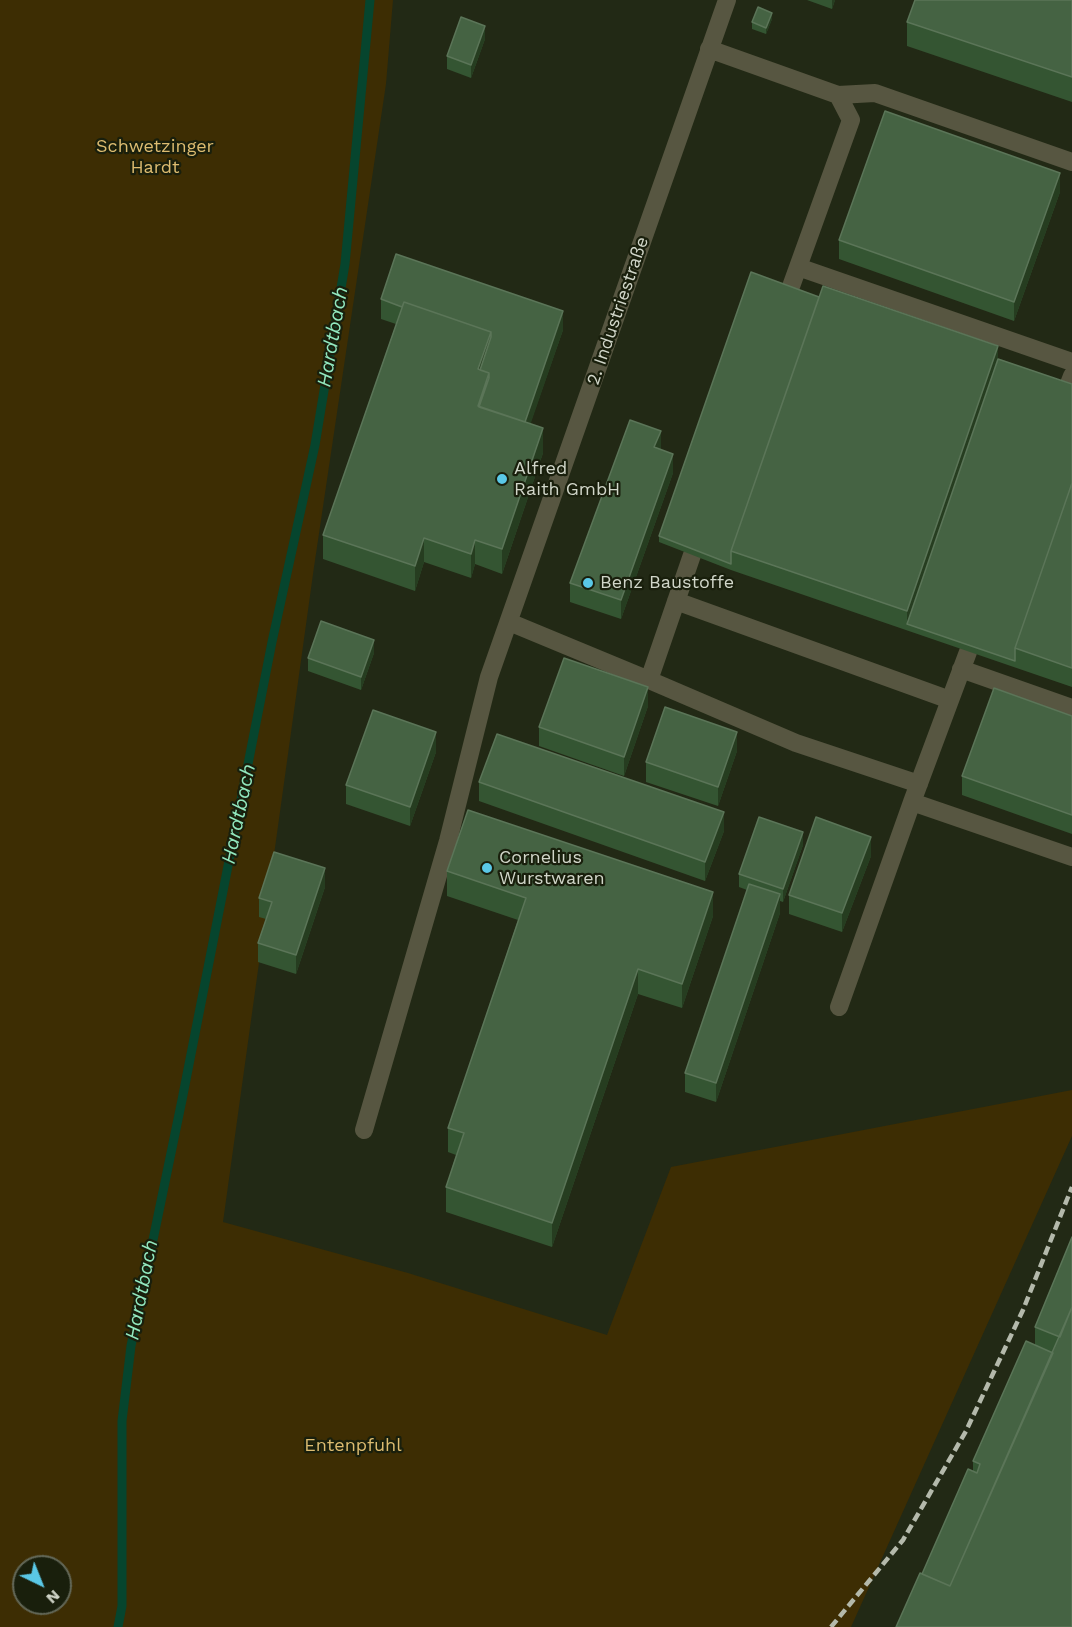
<!DOCTYPE html>
<html>
<head>
<meta charset="utf-8">
<style>
	body { margin:0 }
	#map { position:relative; width:1072px; height:1627px; overflow:hidden; background:#222915; font-family:"Work Sans",sans-serif }
	canvas { display:block }
	.north { position:absolute; left:12px; top:1555px; width:60px; height:60px; box-sizing:border-box; background:#191f0c; border:2px solid #636858; border-radius:50%; rotate:137deg; font-size:16px; font-weight:700; line-height:24px; text-align:center; color:#d1d6c9 }
	.north::after { content:''; display:block; margin:auto; width:21px; height:27px; background:#5ac8e6; clip-path:polygon(50% 0,100% 100%,50% 72%,0 100%) }
</style>
</head>
<body>
<div id="map">
<canvas width="1072" height="1627"></canvas>
<div class="north">N</div>
</div>
<script>
const g = document.querySelector('canvas').getContext('2d');
g.lineJoin = 'round';
function paint(path, color) { g.fillStyle = color; g.fill(path, 'evenodd'); }
const poly = rows => new Path2D(rows.map(r => 'M' + r).join(''));
function trace(path, color, width, dash) { g.strokeStyle = color; g.lineWidth = width; g.lineCap = dash ? 'butt' : 'round'; g.setLineDash(dash || []); g.stroke(path); }
function drawText(font, color, halo, rows, align = 'center') {
  g.font = font + ' "Work Sans",sans-serif'; g.lineWidth = 4.5; g.setLineDash([]); g.textBaseline = 'middle'; g.strokeStyle = halo; g.fillStyle = color; for (const [text, x, y, turn = 0] of rows) {
    g.save(); g.translate(x, y); g.rotate((+turn || 0) * Math.PI / 180); g.textAlign = isNaN(turn) ? turn : align; if (halo) g.strokeText(text, 0, 0); g.fillText(text, 0, 0); g.restore();
  }
}
paint(poly([
	[0,0,393,0,386,84,314,567,223,1222,408,1273,607,1335,671,1167,1072,1090,1072,1136,851,1627,0,1627],
	[24,1567,60,1567,60,1603,24,1603]
]), '#3d2d03');
trace(poly([
	[118,1627,122,1606,122,1421,131,1346,182,1100,272,642,315,445,345,264,370,0]
]), '#06452e', 9);
trace(poly([
	[709,49,838,95,851,120,789,292],
	[838,95,875,93,1072,162],
	[798,267,1072,362],
	[1067,389,1072,376],
	[676,601,950,700],
	[509,622,649,680,796,743,919,784],
	[968,652,912,802,1072,857],
	[961,669,1072,708],
	[649,680,692,555],
	[839,1007,912,802],
	[364,1130,448,841,489,677,727,0]
]), '#575641', 18);
trace(poly([
	[831,1627,903,1540,966,1431,1023,1310,1072,1187]
]), '#b4b9ab', 4.5, [9, 4.5]);
paint(poly([
	[807,0,835,0,832,9],
	[1072,0,1072,102,907,46,907,22],
	[772,19,766,34,752,29,752,22],
	[485,39,471,78,447,69,447,56],
	[1060,192,1014,321,839,259,839,240],
	[819,297,1072,384,1072,687,731,570,659,542,659,536],
	[381,299,563,330,530,424,543,453,502,574,475,564,471,578,424,562,415,591,323,559,323,535,396,324,381,319],
	[661,450,673,473,621,619,570,602,570,583],
	[374,653,361,690,308,671,308,658],
	[648,706,624,776,539,746,539,727],
	[1072,716,1072,834,962,795,962,776],
	[737,751,718,806,646,782,646,762],
	[436,752,410,826,346,804,346,785],
	[479,782,724,831,705,881,479,801],
	[803,845,783,902,780,901,780,913,716,1102,685,1092,685,1073,747,890,739,887,739,874],
	[871,856,842,932,789,914,789,895],
	[447,871,713,916,682,1008,638,994,552,1247,446,1212,446,1187,456,1155,448,1152,448,1128,518,920,447,896],
	[325,887,296,974,258,962,258,943,266,919,259,917,259,898],
	[1072,1237,1072,1627,922,1574,973,1471,973,1461,1035,1345,1035,1327]
]), '#345532');
paint(poly([
	[832,0,835,0,832,9],
	[772,13,772,19,766,34,766,28],
	[485,26,485,39,471,78,471,65],
	[1060,173,1060,192,1014,321,1014,302],
	[563,311,563,330,523,446,523,427],
	[491,332,491,356,484,377,478,369],
	[998,346,998,365,907,624,907,630,907,611],
	[489,373,489,398,484,414,478,406],
	[543,428,543,453,502,574,502,549],
	[661,431,661,450,654,447],
	[673,454,673,473,621,619,621,600],
	[424,538,424,562,415,591,415,566],
	[475,540,475,564,471,578,471,554],
	[374,640,374,653,361,690,361,677],
	[648,687,648,706,624,776,624,757],
	[436,732,436,752,410,826,410,807],
	[737,732,737,751,718,806,718,787],
	[724,812,724,831,705,881,705,862],
	[803,832,803,845,783,902,783,889],
	[871,837,871,856,842,932,842,913],
	[325,868,325,887,296,974,296,955],
	[713,892,713,916,682,1008,682,984],
	[780,894,780,913,716,1102,716,1083],
	[638,969,638,994,552,1247,552,1223]
]), '#263d20');
const building = poly([
	[915,0,1072,0,1072,77,907,22,915,0],
	[758,7,772,13,766,28,752,22,758,7],
	[461,17,485,26,471,65,447,56,461,17],
	[885,111,1060,173,1014,302,839,240,885,111],
	[396,254,563,311,525,422,479,407,489,378,489,373,480,370,491,337,491,332,404,302,402,307,381,299,396,254],
	[751,272,819,297,731,551,731,564,659,536,751,272],
	[823,286,998,346,907,611,731,551,823,286],
	[404,302,491,332,478,369,489,373,478,406,543,428,502,549,475,540,471,554,424,538,415,566,323,535,404,302],
	[998,359,1072,384,1072,483,1015,648,1015,661,907,624,998,359],
	[630,420,661,431,654,447,673,454,621,600,570,583,630,420],
	[1072,483,1072,668,1015,648,1072,483],
	[321,621,374,640,361,677,308,658,321,621],
	[564,658,648,687,624,757,539,727,564,658],
	[994,688,1072,716,1072,815,962,776,994,688],
	[665,707,737,732,718,787,646,762,665,707],
	[373,710,436,732,410,807,346,785,373,710],
	[497,734,724,812,705,862,479,782,497,734],
	[468,810,713,892,682,984,638,969,552,1223,446,1187,464,1133,448,1128,526,898,447,871,468,810],
	[759,817,803,832,783,889,739,874,759,817],
	[816,817,871,837,842,913,789,895,816,817],
	[274,852,325,868,296,955,258,943,272,902,259,898,274,852],
	[749,884,780,894,716,1083,685,1073,749,884],
	[1072,1237,1072,1307,1060,1337,1035,1327,1072,1237],
	[1072,1307,1072,1627,896,1627,920,1573,950,1586,1072,1307],
	[1026,1341,1053,1353,950,1586,922,1574,968,1469,977,1473,980,1464,973,1461,1026,1341]
]);
paint(building, '#456343');
trace(building, '#5b7558', 1.5);
for (const [x, y, r, color] of [
	[502,479,6,"#5ac8e6"],
	[588,583,6,"#5ac8e6"],
	[487,868,6,"#5ac8e6"]
]) { const dot = new Path2D(); dot.arc(x, y, r, 0, 2 * Math.PI); g.fillStyle = color; g.fill(dot); trace(dot, '#191f0c', 2); }
drawText('18px', '#ddbc70', '#191f0c', [
	["Schwetzinger",155,147],
	["Hardt",155,168],
	["Entenpfuhl",353,1446]
]);
drawText('18px', '#d1d6c9', '#191f0c', [
	["2. Industriestraße",618,311,-71]
]);
drawText('18px', '#d1d6c9', '#191f0c', [
	["Alfred",514,469],
	["Raith GmbH",514,490],
	["Benz Baustoffe",600,583],
	["Cornelius",499,858],
	["Wurstwaren",499,879]
], 'left');
drawText('italic 20px', '#92e8bf', '#191f0c', [
	["Hardtbach",333,337,-80],
	["Hardtbach",239,814,-78],
	["Hardtbach",142,1290,-79]
]);
</script>
</body>
</html>
